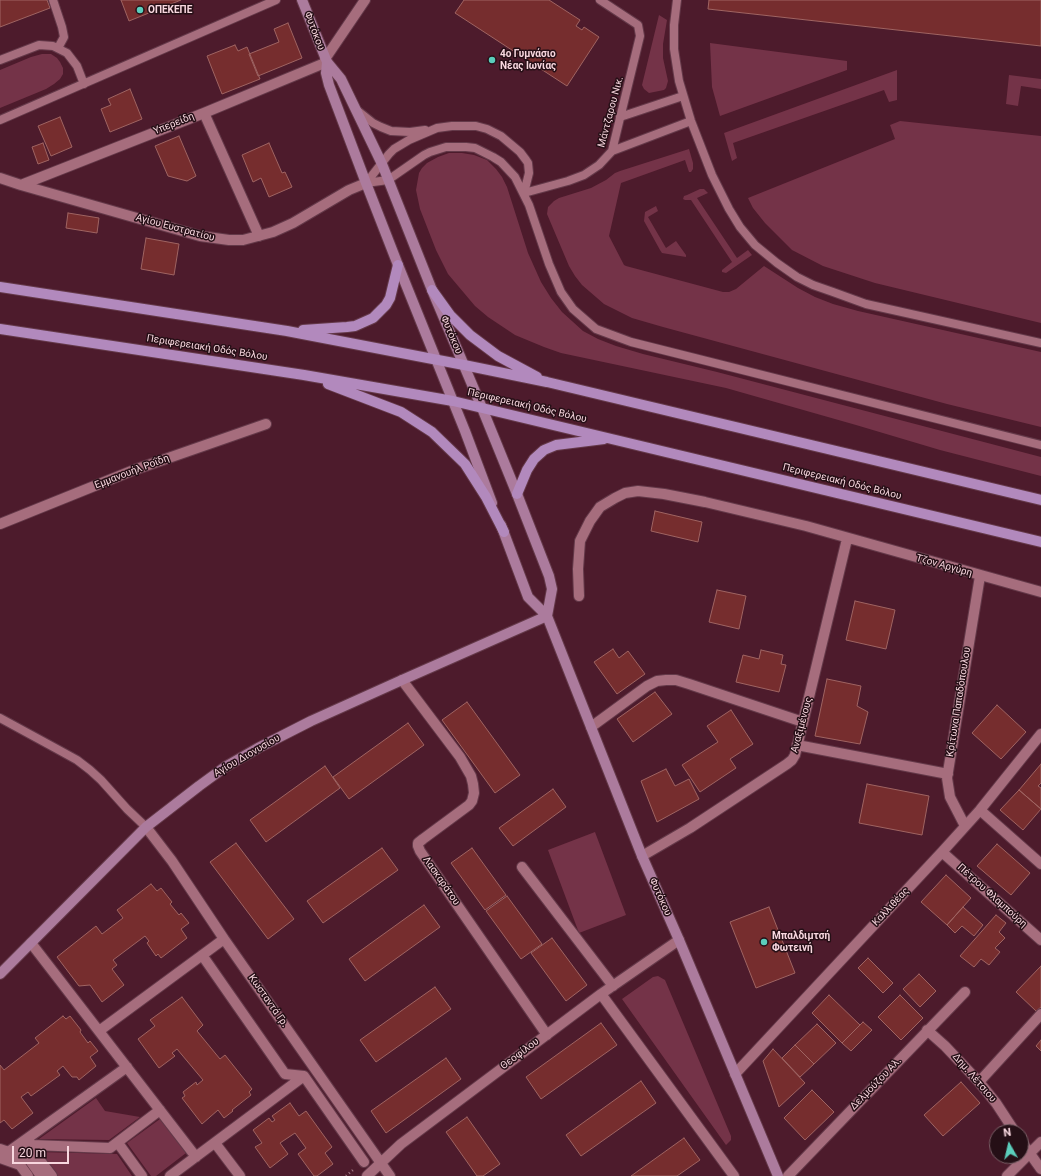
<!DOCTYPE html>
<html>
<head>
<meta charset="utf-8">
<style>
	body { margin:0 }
	#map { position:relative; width:1041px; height:1176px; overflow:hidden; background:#4d1b2c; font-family:Roboto,sans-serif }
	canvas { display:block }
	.north { position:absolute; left:989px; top:1124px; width:40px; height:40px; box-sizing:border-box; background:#250f16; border:1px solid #795f66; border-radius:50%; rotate:352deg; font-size:11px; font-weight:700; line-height:16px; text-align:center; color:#f8d7df }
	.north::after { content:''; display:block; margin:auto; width:14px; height:18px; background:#5bcebc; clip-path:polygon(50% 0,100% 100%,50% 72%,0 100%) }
	.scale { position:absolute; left:12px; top:1146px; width:57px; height:18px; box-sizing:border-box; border:2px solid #f8d7df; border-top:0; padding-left:5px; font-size:12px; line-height:14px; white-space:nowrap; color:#f8d7df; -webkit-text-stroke:3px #250f16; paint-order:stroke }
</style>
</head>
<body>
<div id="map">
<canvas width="1041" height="1176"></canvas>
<div class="north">N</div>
<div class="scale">20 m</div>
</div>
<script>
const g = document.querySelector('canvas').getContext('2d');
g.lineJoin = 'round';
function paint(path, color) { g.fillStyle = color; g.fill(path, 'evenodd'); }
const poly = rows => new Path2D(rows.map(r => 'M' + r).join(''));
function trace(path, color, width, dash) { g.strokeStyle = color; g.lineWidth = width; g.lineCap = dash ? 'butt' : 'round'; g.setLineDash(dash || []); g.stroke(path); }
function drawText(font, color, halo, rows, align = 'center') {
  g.font = font + ' Roboto,sans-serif'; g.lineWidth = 3; g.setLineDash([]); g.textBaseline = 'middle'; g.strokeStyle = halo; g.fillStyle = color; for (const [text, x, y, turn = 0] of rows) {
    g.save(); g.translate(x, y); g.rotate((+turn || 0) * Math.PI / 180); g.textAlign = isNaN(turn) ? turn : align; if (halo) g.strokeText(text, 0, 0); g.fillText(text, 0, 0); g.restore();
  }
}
paint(poly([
	[659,15,667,20,663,44,663,58,668,81,666,88,664,90,649,93,644,89,642,85],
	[710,43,847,61,847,70,720,116,712,87],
	[42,54,51,54,57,58,60,62,63,68,63,74,60,79,54,84,46,89,0,108,0,70,31,57],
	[897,70,897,100,889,102,884,90,733,143,737,158,732,161,724,133],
	[1009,75,1041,79,1041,89,1021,86,1018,106,1006,104],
	[900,121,1041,136,1041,323,875,283,823,266,792,250,765,223,753,208,748,198,895,139,890,125],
	[689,149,693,163,693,169,691,172,689,172,685,160,621,183,609,236,624,265,626,266,723,292,729,292,736,289,764,266,798,288,815,297,833,304,858,311,1041,352,1041,427,947,404,663,327,632,318,604,304,582,285,575,276,569,266,547,214,548,207,554,201,559,198,591,188,606,180,615,173,620,171],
	[449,153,462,153,474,155,487,160,496,169,502,177,507,187,528,253,541,282,551,298,562,312,583,331,598,339,616,346,643,354,717,372,1041,457,1041,476,940,450,856,425,726,388,561,353,544,347,515,335,488,317,475,306,448,274,436,250,420,209,416,190,419,173,422,168,427,163,438,157],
	[700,189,704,189,708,193,697,198,737,258,748,250,752,255,726,273,722,272,722,270,732,262,691,200,685,200,683,199,684,196,687,195],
	[656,206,658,211,648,217,666,248,676,241,686,255,686,257,662,253,660,250,644,221,645,212],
	[595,832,626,915,579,933,548,850],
	[658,976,665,980,731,1136,731,1140,726,1145,622,999,653,977],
	[96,1098,105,1111,140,1117,109,1140,39,1139],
	[160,1119,186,1153,156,1176,151,1176,127,1143],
	[38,1152,117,1154,132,1176,57,1176]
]), '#743348');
const building = poly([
	[0,0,47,0,50,8,0,27,0,0],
	[121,0,181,0,129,21,121,0],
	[464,0,549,0,580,20,576,26,582,30,584,27,599,37,567,86,455,13,464,0],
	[709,0,1041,0,1041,46,708,9,709,0],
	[288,23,302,58,258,76,249,54,279,42,274,29,288,23],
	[235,45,238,51,247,47,260,79,222,94,207,56,235,45],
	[130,89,142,119,110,132,101,109,111,105,108,99,130,89],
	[60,117,72,147,51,156,38,126,60,117],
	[179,136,196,176,187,181,168,176,155,146,179,136],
	[43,143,49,160,38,164,32,147,43,143],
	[269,143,282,173,285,172,292,187,269,197,261,178,253,182,242,155,269,143],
	[68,213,99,218,97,233,66,228,68,213],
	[146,238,179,244,174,275,141,269,146,238],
	[655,511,702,522,698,542,651,531,655,511],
	[717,590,746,596,739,629,709,622,717,590],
	[855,601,895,610,886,649,846,640,855,601],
	[613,649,619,658,628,651,645,674,617,694,594,662,613,649],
	[761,650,783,655,781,664,786,665,779,692,736,682,743,655,759,659,761,650],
	[827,679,861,686,857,706,868,712,860,744,815,736,827,679],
	[655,692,672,714,633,742,617,719,655,692],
	[467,702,520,775,495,793,442,720,467,702],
	[997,705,1026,732,1001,759,972,733,997,705],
	[731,710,753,744,730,759,736,768,700,792,682,765,718,742,707,726,731,710],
	[408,723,424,745,349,799,333,777,408,723],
	[1041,764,1041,783,1038,786,1041,788,1041,809,1019,790,1041,764],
	[325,766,340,788,266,842,250,820,325,766],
	[666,769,675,786,689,779,699,799,657,822,641,781,666,769],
	[867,784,929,796,922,835,859,823,867,784],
	[553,789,566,807,513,846,499,828,553,789],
	[1019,790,1041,809,1023,830,1000,810,1019,790],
	[236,843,294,919,268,939,210,862,236,843],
	[997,844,1030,873,1011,895,977,866,997,844],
	[382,848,398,870,323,923,307,901,382,848],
	[472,848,506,895,485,910,451,863,472,848],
	[946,875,971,898,947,925,921,902,946,875],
	[151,884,157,891,161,888,172,902,170,904,179,915,181,913,189,923,181,929,187,938,161,958,158,954,156,956,147,943,149,941,145,936,113,960,117,965,112,969,124,985,102,1002,90,985,79,986,57,957,96,926,102,934,123,918,117,910,151,884],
	[507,896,542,944,521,959,486,911,507,896],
	[424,905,440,927,365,981,349,959,424,905],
	[769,907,795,973,756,988,730,922,769,907],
	[963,907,983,925,974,936,962,926,955,933,947,925,963,907],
	[996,915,1006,923,999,932,1005,938,995,948,1000,952,989,965,981,959,974,967,960,956,996,915],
	[552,938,587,985,566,1001,531,953,552,938],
	[868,958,893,983,883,993,858,968,868,958],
	[1041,966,1041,1007,1036,1011,1016,992,1041,966],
	[919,974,936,991,920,1007,903,989,919,974],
	[435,987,451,1009,376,1062,360,1040,435,987],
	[829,995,860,1025,842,1043,812,1013,829,995],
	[900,995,923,1018,901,1040,878,1017,900,995],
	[182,997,203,1025,197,1031,220,1059,225,1055,252,1089,249,1092,251,1095,232,1110,233,1111,224,1118,218,1110,202,1124,182,1098,185,1096,183,1092,196,1082,197,1085,203,1080,177,1049,172,1053,175,1056,159,1068,138,1039,155,1026,150,1020,182,997],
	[63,1016,66,1019,70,1016,81,1030,80,1032,88,1043,90,1041,98,1051,90,1057,96,1066,79,1080,77,1077,72,1077,63,1066,57,1071,60,1075,31,1096,28,1092,21,1097,33,1113,12,1129,4,1120,0,1123,0,1065,4,1070,39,1043,35,1038,63,1016],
	[863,1022,872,1030,851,1051,842,1043,863,1022],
	[601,1023,617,1045,541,1099,526,1077,601,1023],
	[817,1024,836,1043,814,1064,795,1045,817,1024],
	[1041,1040,1041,1051,1036,1046,1041,1040],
	[795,1045,814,1064,800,1077,782,1058,795,1045],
	[773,1049,805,1083,779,1107,763,1061,773,1049],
	[446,1058,461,1079,386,1133,371,1111,446,1058],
	[641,1081,656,1103,581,1156,566,1135,641,1081],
	[961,1082,980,1103,943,1136,924,1115,961,1082],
	[812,1090,834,1112,805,1140,784,1118,812,1090],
	[290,1103,299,1116,306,1111,332,1147,325,1153,333,1164,317,1176,314,1176,298,1154,306,1148,295,1133,280,1143,288,1154,270,1168,255,1147,262,1143,253,1130,269,1118,272,1122,275,1120,272,1116,290,1103],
	[467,1117,500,1164,483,1176,477,1176,446,1132,467,1117],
	[684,1138,700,1160,677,1176,631,1176,684,1138]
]);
paint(building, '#762d2e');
trace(building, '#9f6462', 1);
const lane = poly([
	[53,0,62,27,64,37,58,48],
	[677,0,674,25,674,49,679,81,691,121,712,175,729,209,740,227,755,245,777,263,797,277,813,285,833,292,866,304,1041,343],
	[0,60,39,45,53,46,67,53,77,66,84,84],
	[358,111,373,123,381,127,391,131,410,132,425,130],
	[620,117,683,96],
	[0,120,276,0],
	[612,151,691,121],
	[366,183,388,180,424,155,430,152,446,147,466,147,475,148,493,157,501,162,515,177,529,205,549,264,561,292,573,309,596,329,631,342,1041,445],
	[366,183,389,154,394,149,409,140,437,128,452,126,476,126,487,129,501,136,520,152,526,160,528,163,529,173,524,193],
	[524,193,568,181,584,175,599,165,612,151,640,36,638,25,600,0],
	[0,718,57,749,77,760,90,770,101,780,127,809,146,827]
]);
const street = poly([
	[325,59,365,0],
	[204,113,259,236],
	[0,178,21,185,186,232,200,236,229,240,243,240,273,232,293,223,349,190,366,183],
	[21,185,204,113,327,62],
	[0,524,134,470,266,424],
	[579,596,578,569,580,541,590,521,600,507,615,498,625,493,638,491,664,494,705,502,806,526,1041,592],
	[402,680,460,757,471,776,473,784,474,793,472,801,469,805,423,839,418,843,418,846,420,851,547,1035],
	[591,727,647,686,657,681,666,680,676,680,689,684,803,722],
	[797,745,948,774],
	[980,810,1041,864],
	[965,826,950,797,947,778,980,576],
	[146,827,172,861,224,939,390,1176],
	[942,852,1041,940],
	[642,856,690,828,787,764,792,760,795,755,803,722,847,539],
	[522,867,613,986],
	[31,943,196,1157],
	[202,955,285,1074,304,1076,364,1162],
	[601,994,734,1176],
	[927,1030,945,1046,979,1082,996,1103,1015,1132],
	[99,1031,224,939],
	[735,1074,942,852,980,810,1041,734],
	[979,1082,1041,1014],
	[27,1139,32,1145,110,1148,160,1110],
	[1021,1141,1041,1169],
	[26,1142,52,1176],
	[118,1143,142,1176],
	[215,1143,240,1176],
	[0,1149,29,1159,41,1176],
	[0,1158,127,1067],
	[0,1158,20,1165,28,1176],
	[170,1176,304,1076],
	[367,1176,401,1144,601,994,679,940],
	[788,1176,965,992],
	[1007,1176,1041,1142]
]);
const secondary = poly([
	[302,0,327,62,341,79,382,164,432,290,482,408,517,494,549,576,552,589,547,616],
	[327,62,326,73,329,85,366,183,398,265,465,431,492,503],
	[501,525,528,597,547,616,642,856,679,940,778,1176],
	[0,974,146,827,199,786,225,767,258,748,311,721,402,680,547,616]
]);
const primary = poly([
	[0,287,287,331,464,365,547,382,1041,500],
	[432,290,450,315,470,335,498,356,537,377],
	[0,329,304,375,453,401,1041,542],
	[303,330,347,327,355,326,373,318,386,305,390,298,398,265],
	[328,384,401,412,432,432,465,464,486,497,504,532],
	[517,494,527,470,534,459,544,450,556,445,604,439]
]);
trace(lane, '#643949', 10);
trace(street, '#643949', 12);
trace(secondary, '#643949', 12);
trace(primary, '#643949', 12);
trace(poly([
	[346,1176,353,1170]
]), '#a67d89', 2.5, [1, 3]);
trace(lane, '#a66d7d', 8);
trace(street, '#a66d7d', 10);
trace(secondary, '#ac7b9d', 10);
trace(primary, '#b289bd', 10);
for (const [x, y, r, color] of [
	[140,10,4,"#5bcebc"],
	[492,60,4,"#5bcebc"],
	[764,942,4,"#5bcebc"]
]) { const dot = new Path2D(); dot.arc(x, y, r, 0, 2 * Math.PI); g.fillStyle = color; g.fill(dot); trace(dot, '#250f16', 1.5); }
drawText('bold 10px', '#f8d7df', '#250f16', [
	["ΟΠΕΚΕΠΕ",148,10],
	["4ο Γυμνάσιο",500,54],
	["Νέας Ιωνίας",500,66],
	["Μπαλδιμτσή",772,936],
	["Φωτεινή",772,948]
], 'left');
drawText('10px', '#f8d7df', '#250f16', [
	["Φυτόκου",314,31,69],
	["Μάντζαρου Νικ.",611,112,-75],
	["Υπερείδη",174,124,-22],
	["Αγίου Ευστρατίου",175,228,15],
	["Φυτόκου",451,335,67],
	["Περιφερειακή Οδός Βόλου",207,348,9],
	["Περιφερειακή Οδός Βόλου",527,406,13],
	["Εμμανουήλ Ροΐδη",132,472,-21],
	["Περιφερειακή Οδός Βόλου",842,482,14],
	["Τζον Αργύρη",944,566,16],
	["Κρίτωνα Παπαδόπουλου",959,702,-81],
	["Αναξιμένους",802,725,-75],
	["Αγίου Διονυσίου",247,756,-30],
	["Λασκαράτου",441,881,55],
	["Πέτρου Φλαμπούρη",992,896,42],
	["Φυτόκου",660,897,66],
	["Καλλιθέας",891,907,-47],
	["Κωσταντά Γρ.",268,1001,55],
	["Θεοφίλου",520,1054,-37],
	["Δημ. Λέτσιου",974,1078,49],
	["Δελμούζου Αλ.",876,1084,-46]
]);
</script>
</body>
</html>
